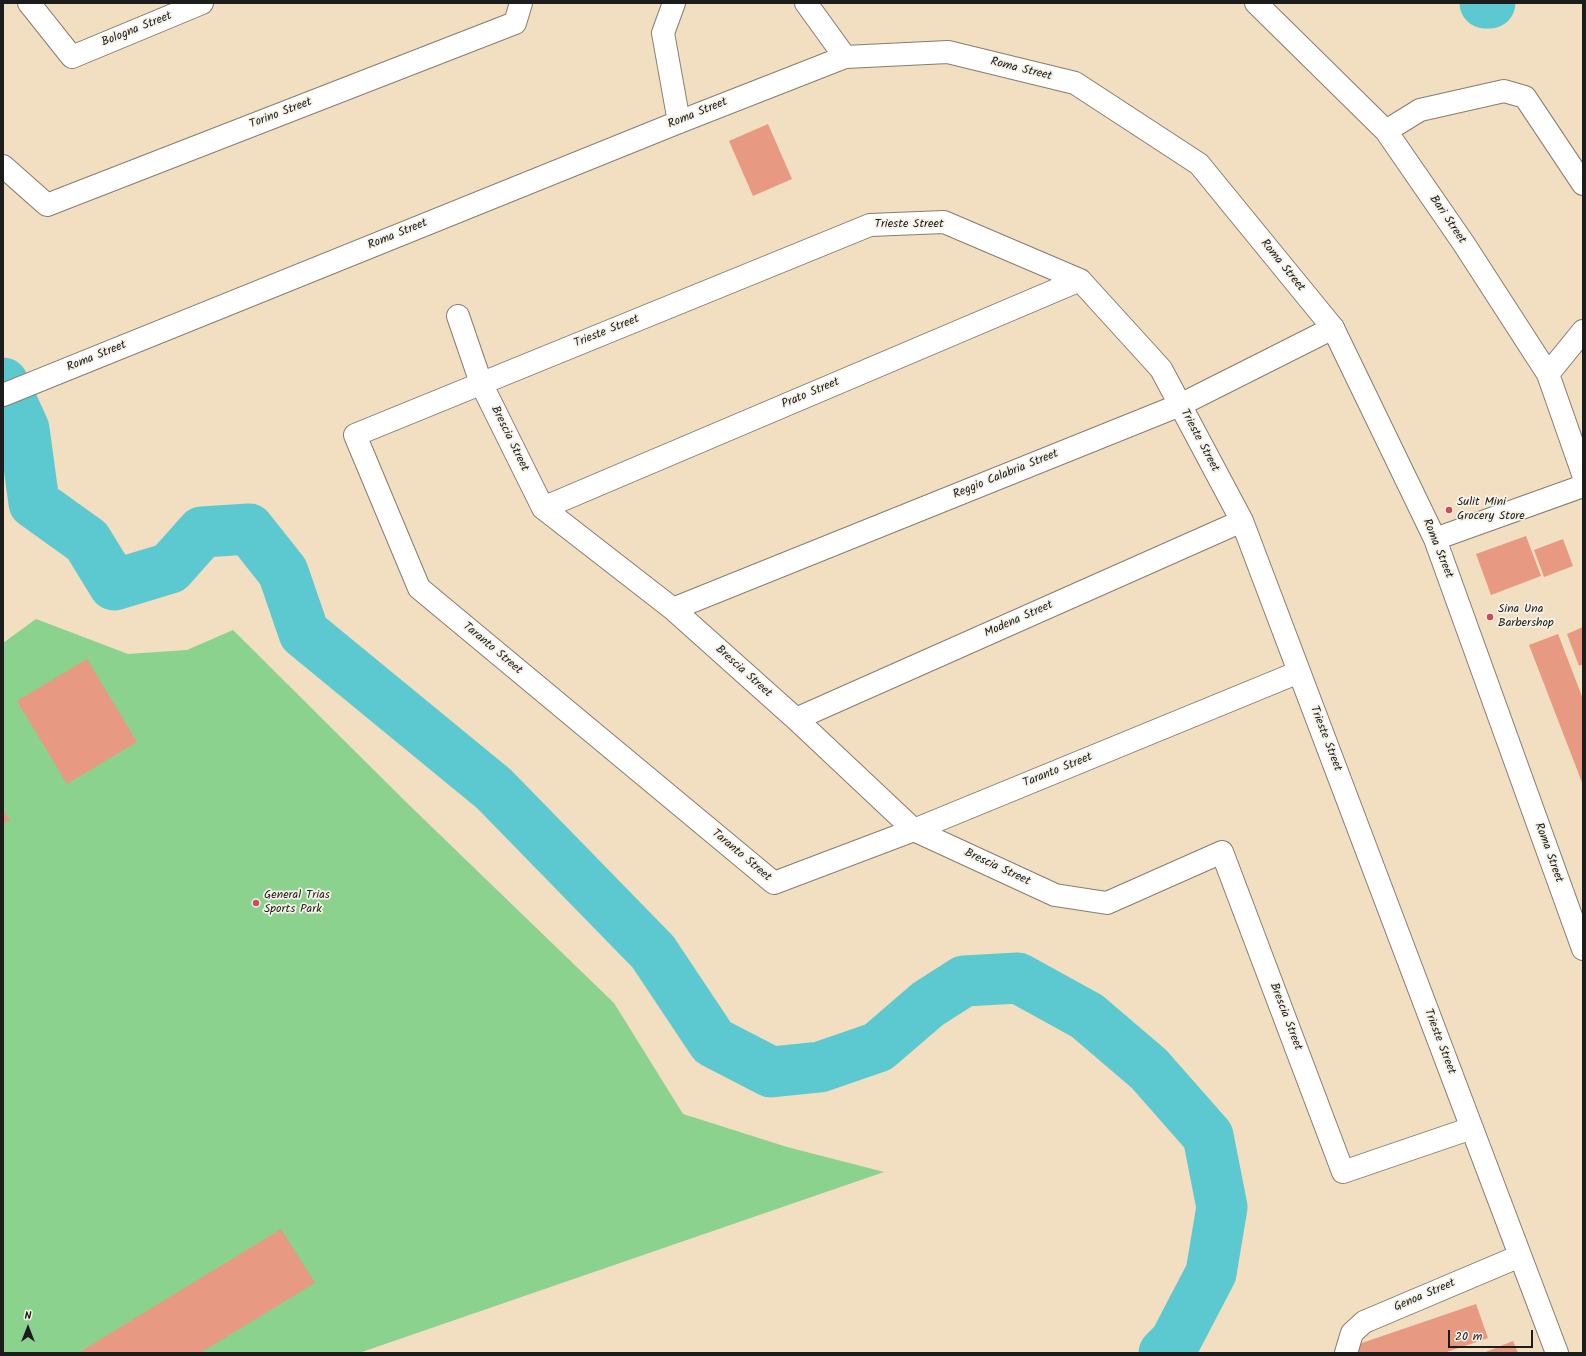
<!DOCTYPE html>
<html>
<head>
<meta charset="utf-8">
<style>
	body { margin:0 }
	#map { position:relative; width:1586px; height:1356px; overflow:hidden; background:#f2dec1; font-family:Kalam,sans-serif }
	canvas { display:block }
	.frame { position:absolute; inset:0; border:4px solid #1c1c1c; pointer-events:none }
	.north { position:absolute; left:8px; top:1308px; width:40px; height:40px; -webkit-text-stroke:3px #f7f3e8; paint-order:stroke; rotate:0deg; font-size:11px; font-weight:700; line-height:16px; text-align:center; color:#1c1c1c }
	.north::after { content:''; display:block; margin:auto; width:14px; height:18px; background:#1c1c1c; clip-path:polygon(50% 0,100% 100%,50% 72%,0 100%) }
	.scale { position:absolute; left:1448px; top:1330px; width:85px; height:18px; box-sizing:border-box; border:2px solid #1c1c1c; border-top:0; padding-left:5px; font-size:12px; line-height:14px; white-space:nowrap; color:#1c1c1c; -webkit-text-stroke:3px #f7f3e8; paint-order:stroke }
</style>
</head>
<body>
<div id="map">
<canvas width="1586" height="1356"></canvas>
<div class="frame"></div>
<div class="north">N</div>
<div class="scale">20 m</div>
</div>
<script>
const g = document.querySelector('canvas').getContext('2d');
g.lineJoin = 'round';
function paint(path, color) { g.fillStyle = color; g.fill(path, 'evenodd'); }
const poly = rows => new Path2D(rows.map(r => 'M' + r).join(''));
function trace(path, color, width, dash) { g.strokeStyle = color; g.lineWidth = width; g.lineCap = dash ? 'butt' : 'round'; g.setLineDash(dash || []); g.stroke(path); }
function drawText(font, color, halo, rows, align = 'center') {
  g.font = font + ' Kalam,sans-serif'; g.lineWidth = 3.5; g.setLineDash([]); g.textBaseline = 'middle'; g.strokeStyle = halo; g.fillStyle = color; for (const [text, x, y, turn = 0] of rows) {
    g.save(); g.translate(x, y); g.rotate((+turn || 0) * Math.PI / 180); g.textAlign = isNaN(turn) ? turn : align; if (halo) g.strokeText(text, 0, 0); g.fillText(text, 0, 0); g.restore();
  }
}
paint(poly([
	[36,619,128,654,187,650,233,630,406,802,614,1003,683,1114,787,1147,884,1172,359,1353,3,1353,3,643]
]), '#8ad28e');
trace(poly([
	[1485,3,1490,3],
	[3,383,24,429,34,503,87,541,114,585,170,568,202,532,249,529,283,572,304,633,494,789,653,952,713,1042,771,1072,820,1067,878,1047,928,1004,964,981,1018,978,1087,1016,1149,1069,1208,1136,1222,1207,1211,1273,1175,1342,1164,1353]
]), '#5cc9d0', 51);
paint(poly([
	[768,124,792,179,753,196,729,141],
	[1526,536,1541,576,1491,595,1476,554],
	[1563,539,1573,566,1544,577,1534,550],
	[1583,627,1583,664,1579,666,1567,634],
	[1558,634,1583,699,1583,785,1529,645],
	[87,659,137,742,67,784,17,701],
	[3,810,10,820,3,824],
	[281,1229,315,1283,200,1353,78,1353],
	[1476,1304,1488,1338,1444,1353,1358,1353,1356,1345],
	[1513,1341,1518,1353,1483,1353]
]), '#e89982');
const minor = poly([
	[29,3,72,57,202,3],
	[674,3,663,33,679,122],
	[806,3,845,57],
	[1256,3,1386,131,1464,244,1548,374,1583,474],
	[1386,131,1420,110,1504,91,1525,97,1583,184],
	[3,166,47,205,515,23,521,3],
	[458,316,481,383,543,508,673,609,796,719,914,830,1055,895,1107,903,1222,852,1343,1172,1472,1128],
	[1548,374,1583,331],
	[543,508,1080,280],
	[673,609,1180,405,1333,328],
	[1299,672,914,830,774,883,419,588,355,435,870,225,944,222,1080,280,1161,369,1242,521,1557,1353],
	[796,719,1242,521],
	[1346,1353,1352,1333,1364,1322,1520,1256]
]);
const tertiary = poly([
	[3,395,679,122,845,57,948,52,1075,83,1199,164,1333,328,1435,539,1583,949],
	[1435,539,1583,486]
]);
trace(minor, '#877d6e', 24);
trace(tertiary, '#877d6e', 24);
trace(minor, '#fff', 22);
trace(tertiary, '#fff', 22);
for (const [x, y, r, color] of [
	[1449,510,4,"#d1495b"],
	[1490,617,4,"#d1495b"],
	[256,903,4,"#d1495b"]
]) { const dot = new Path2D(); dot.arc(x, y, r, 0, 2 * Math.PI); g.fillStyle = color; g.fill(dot); trace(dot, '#f7f3e8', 1.5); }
drawText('12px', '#1c1c1c', '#f7f3e8', [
	["Bologna Street",137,30,-22],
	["Roma Street",1021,70,14],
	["Torino Street",281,114,-21],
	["Roma Street",698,114,-22],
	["Bari Street",1447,220,56],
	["Trieste Street",909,225],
	["Roma Street",398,235,-22],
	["Roma Street",1282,266,51],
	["Trieste Street",607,332,-22],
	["Roma Street",97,357,-22],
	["Prato Street",811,394,-23],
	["Brescia Street",509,439,64],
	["Trieste Street",1199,441,62],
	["Reggio Calabria Street",1006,475,-22],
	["Roma Street",1437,549,68],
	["Modena Street",1019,620,-24],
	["Taranto Street",492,649,40],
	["Brescia Street",743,672,42],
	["Trieste Street",1325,739,69],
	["Taranto Street",1058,771,-22],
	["Roma Street",1548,853,70],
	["Taranto Street",741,856,40],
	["Brescia Street",997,868,25],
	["Brescia Street",1285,1017,69],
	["Trieste Street",1439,1042,69],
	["Genoa Street",1425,1296,-23]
]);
drawText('12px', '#1c1c1c', '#f7f3e8', [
	["Sulit Mini",1457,503],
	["Grocery Store",1457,517],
	["Sina Una",1498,610],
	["Barbershop",1498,624],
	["General Trias",264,896],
	["Sports Park",264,910]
], 'left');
</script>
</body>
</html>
